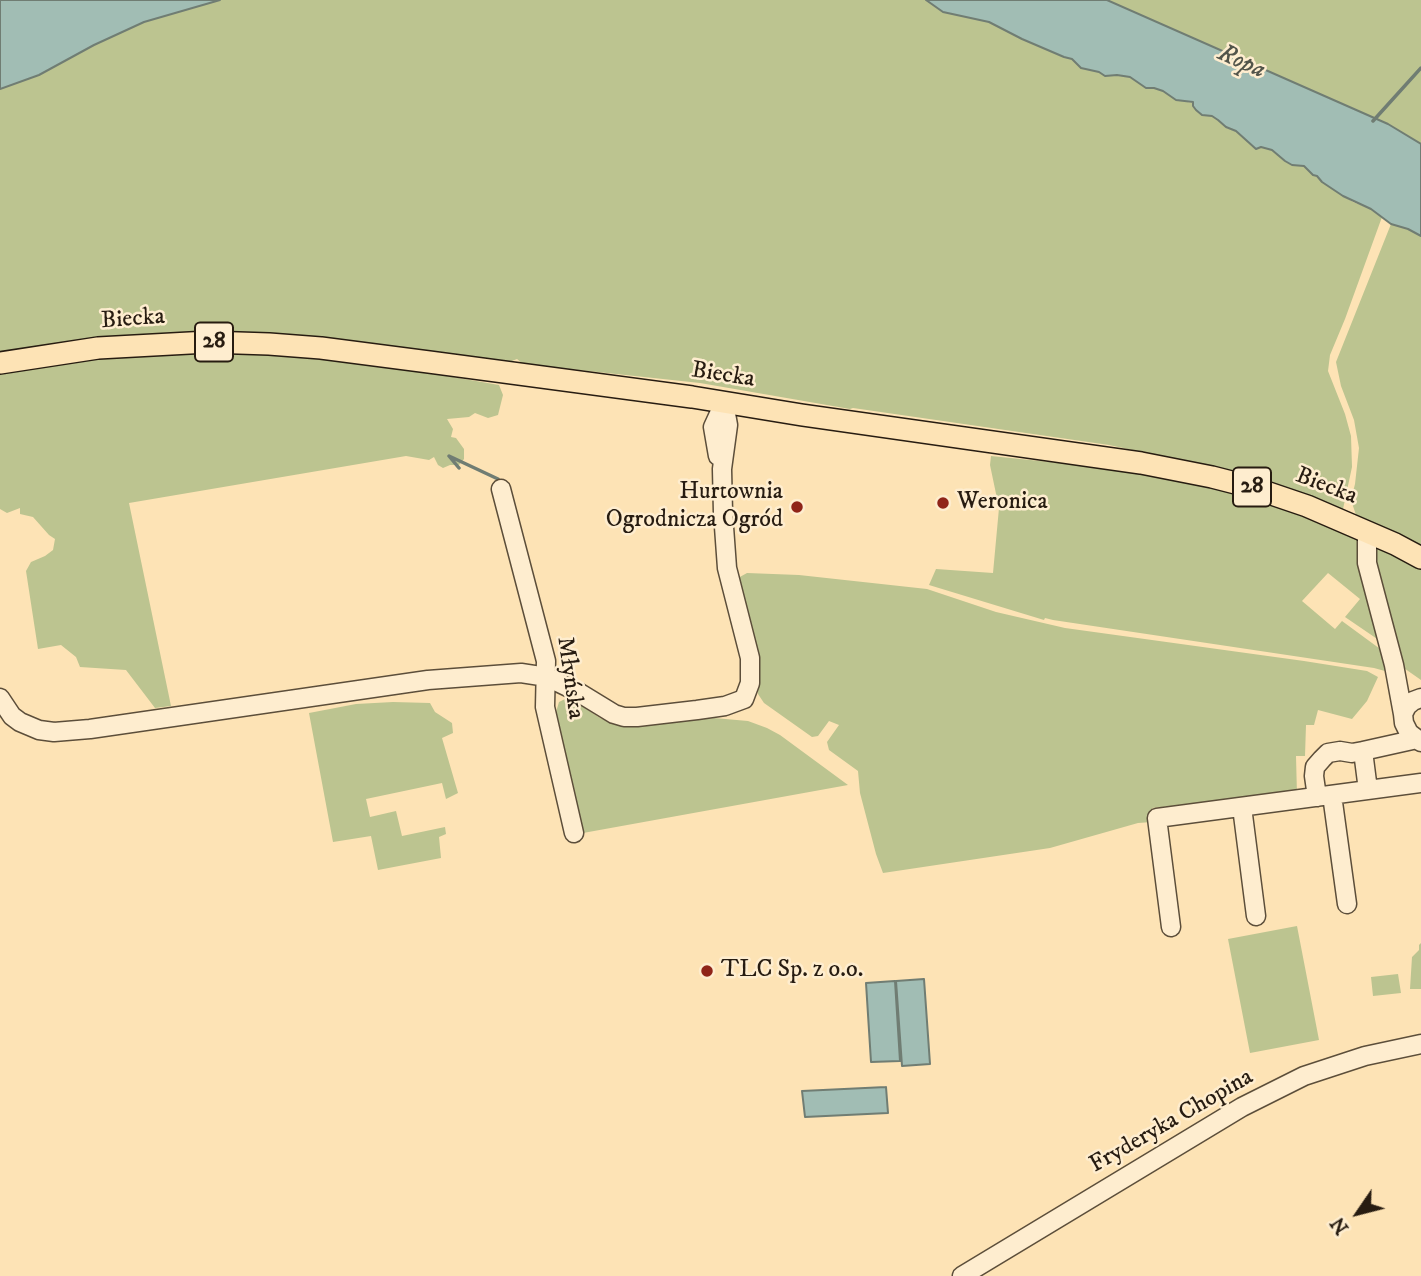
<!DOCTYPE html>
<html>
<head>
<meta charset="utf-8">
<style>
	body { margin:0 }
	#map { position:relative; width:1421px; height:1276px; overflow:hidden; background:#fde3b5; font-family:"IM FELL DW Pica",serif }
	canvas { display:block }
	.north { position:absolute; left:1323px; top:1178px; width:70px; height:70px; -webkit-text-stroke:5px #feedcf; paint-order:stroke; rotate:235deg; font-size:19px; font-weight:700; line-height:28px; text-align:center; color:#271c11 }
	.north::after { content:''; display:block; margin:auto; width:24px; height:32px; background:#271c11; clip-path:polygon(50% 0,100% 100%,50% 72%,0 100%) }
</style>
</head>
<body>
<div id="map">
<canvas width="1421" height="1276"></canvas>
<div class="north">N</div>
</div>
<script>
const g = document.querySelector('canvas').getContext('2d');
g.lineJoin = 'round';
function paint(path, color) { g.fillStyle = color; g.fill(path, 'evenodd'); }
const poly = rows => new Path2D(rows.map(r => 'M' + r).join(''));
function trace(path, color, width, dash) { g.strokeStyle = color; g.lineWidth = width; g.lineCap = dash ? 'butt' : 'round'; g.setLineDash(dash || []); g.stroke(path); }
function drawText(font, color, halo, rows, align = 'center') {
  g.font = font + ' "IM FELL DW Pica",serif'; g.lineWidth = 5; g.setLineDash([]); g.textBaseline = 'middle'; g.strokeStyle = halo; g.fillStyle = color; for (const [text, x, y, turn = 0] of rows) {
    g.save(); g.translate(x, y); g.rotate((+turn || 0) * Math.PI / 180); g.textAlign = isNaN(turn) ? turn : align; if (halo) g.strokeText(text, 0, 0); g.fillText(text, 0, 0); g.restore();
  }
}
paint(poly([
	[219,0,926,0,943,12,989,22,1022,39,1064,57,1072,59,1081,68,1099,72,1105,76,1117,75,1130,77,1147,88,1154,88,1163,91,1176,100,1193,103,1206,116,1212,116,1218,120,1227,128,1240,133,1256,148,1261,147,1272,150,1284,161,1292,165,1304,166,1313,175,1317,176,1322,182,1336,191,1353,202,1371,209,1382,217,1345,319,1330,355,1328,371,1345,414,1351,436,1352,467,1343,509,1338,509,1193,463,1109,445,853,408,850,409,700,383,523,364,517,359,504,364,300,336,0,354,0,89,39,75,90,47,144,22],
	[1107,0,1421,0,1421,144,1388,124],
	[1391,224,1408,229,1421,236,1421,546,1357,518,1351,500,1355,484,1359,448,1354,420,1341,386,1336,362],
	[199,352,301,355,424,372,499,385,503,395,498,415,488,418,475,413,469,417,447,419,453,429,451,437,456,438,464,449,464,459,459,465,450,465,443,468,438,465,434,457,429,460,406,456,129,503,171,706,155,708,126,670,80,667,76,657,61,645,38,649,26,571,31,562,45,556,53,550,55,539,49,535,33,517,20,514,20,508,7,513,0,509,0,373,30,367,99,358],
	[991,456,1109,468,1210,486,1289,509,1352,534,1360,541,1386,645,1345,617,1360,599,1328,573,1302,601,1335,629,1342,621,1387,654,1392,673,1374,668,1053,620,1045,618,1044,620,929,585,936,569,993,573,999,508,990,465],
	[1376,547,1387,550,1421,569,1421,680,1401,666,1371,550],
	[747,573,799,575,927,589,996,612,1065,628,1304,661,1367,671,1378,677,1367,701,1352,719,1318,710,1314,725,1306,725,1305,756,1296,756,1297,795,1175,811,1171,806,1152,808,1152,822,1138,823,1050,848,883,873,876,854,860,793,858,771,829,750,827,742,839,725,829,721,818,736,812,737,764,703,758,694,757,672,738,578],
	[565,699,571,699,600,718,614,724,627,727,714,718,748,721,767,728,780,735,848,785,583,833,556,712,559,702],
	[393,702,430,703,435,712,452,723,453,733,442,738,458,793,446,799,442,783,366,799,370,817,396,811,402,836,445,827,446,834,439,837,441,858,378,870,371,836,333,842,309,713,356,704],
	[1297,926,1319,1040,1250,1053,1228,939],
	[1421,943,1421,989,1410,989,1412,957,1419,950,1419,945],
	[1398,974,1401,993,1373,996,1371,977]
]), '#bcc490');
const water = poly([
	[0,0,220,0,144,22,94,45,39,75,0,89,0,0],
	[926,0,1107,0,1388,124,1421,144,1421,236,1408,229,1391,224,1371,209,1343,196,1322,182,1317,176,1313,175,1304,166,1292,165,1285,161,1272,150,1261,147,1256,149,1236,131,1226,127,1218,120,1212,116,1202,115,1196,110,1193,106,1193,102,1176,100,1163,91,1154,88,1146,88,1130,77,1117,75,1105,76,1099,72,1081,68,1072,59,1064,57,1022,39,989,22,943,12,926,0],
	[924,979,930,1064,902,1066,896,981,924,979],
	[895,981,900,1061,871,1062,866,983,895,981],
	[886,1087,888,1113,805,1117,802,1091,886,1087]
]);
paint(water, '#a1bdb4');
trace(water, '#707d73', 2);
trace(poly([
	[1373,121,1421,68],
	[459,468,449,456,498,479]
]), '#707d73', 3.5);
const minor = poly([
	[718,456,713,427,724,403],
	[501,489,546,661,545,707,574,833],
	[1367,531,1367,563,1394,665,1403,714],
	[0,698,12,716,20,722,39,730,54,732,90,729,428,680,521,673,547,677,578,692,614,714,624,717,637,717,697,710,725,706,744,699,750,683,750,658,727,568,723,513,722,469,728,425,724,403],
	[1421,698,1413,701,1407,706,1403,714,1404,723,1409,733,1421,742],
	[1368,790,1363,751,1417,739],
	[1332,795,1347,904],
	[1317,797,1314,776,1315,767,1322,759,1328,753,1340,751,1352,753,1363,751],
	[1242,807,1256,916],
	[1171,927,1157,818,1421,783],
	[962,1276,1242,1107,1304,1076,1365,1056,1421,1044]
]);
const major = poly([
	[0,363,98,348,208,342,269,344,321,348,429,362,692,397,802,415,1141,463,1212,477,1251,487,1307,506,1395,544,1421,558]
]);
trace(minor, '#5c4e3a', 21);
trace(major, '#271c11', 24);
trace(minor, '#feedcf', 18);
trace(major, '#fde3b5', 21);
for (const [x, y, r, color] of [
	[943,503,7,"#8f2418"],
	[797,507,7,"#8f2418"],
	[707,971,7,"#8f2418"]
]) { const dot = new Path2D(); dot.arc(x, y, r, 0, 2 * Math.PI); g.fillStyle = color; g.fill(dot); trace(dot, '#feedcf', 2.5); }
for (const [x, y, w] of [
	[214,342,38],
	[1252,487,38]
]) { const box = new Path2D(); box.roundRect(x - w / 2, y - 19.5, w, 39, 5); g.fillStyle = '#feedcf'; g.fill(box); trace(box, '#271c11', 2); }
drawText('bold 23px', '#271c11', null, [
	["28",214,342],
	["28",1252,487]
]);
drawText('24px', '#271c11', '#feedcf', [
	["Biecka",133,320,-4],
	["Biecka",723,376,9],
	["Biecka",1326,487,21],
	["Młyńska",569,678,82],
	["Fryderyka Chopina",1172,1122,-30]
]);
drawText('24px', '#271c11', '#feedcf', [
	["Hurtownia",783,493,"right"],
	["Ogrodnicza Ogród",783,521,"right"],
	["Weronica",957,503],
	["TLC Sp. z o.o.",721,971]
], 'left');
drawText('italic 26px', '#52544a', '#feedcf', [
	["Ropa",1241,63,24]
]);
</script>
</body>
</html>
